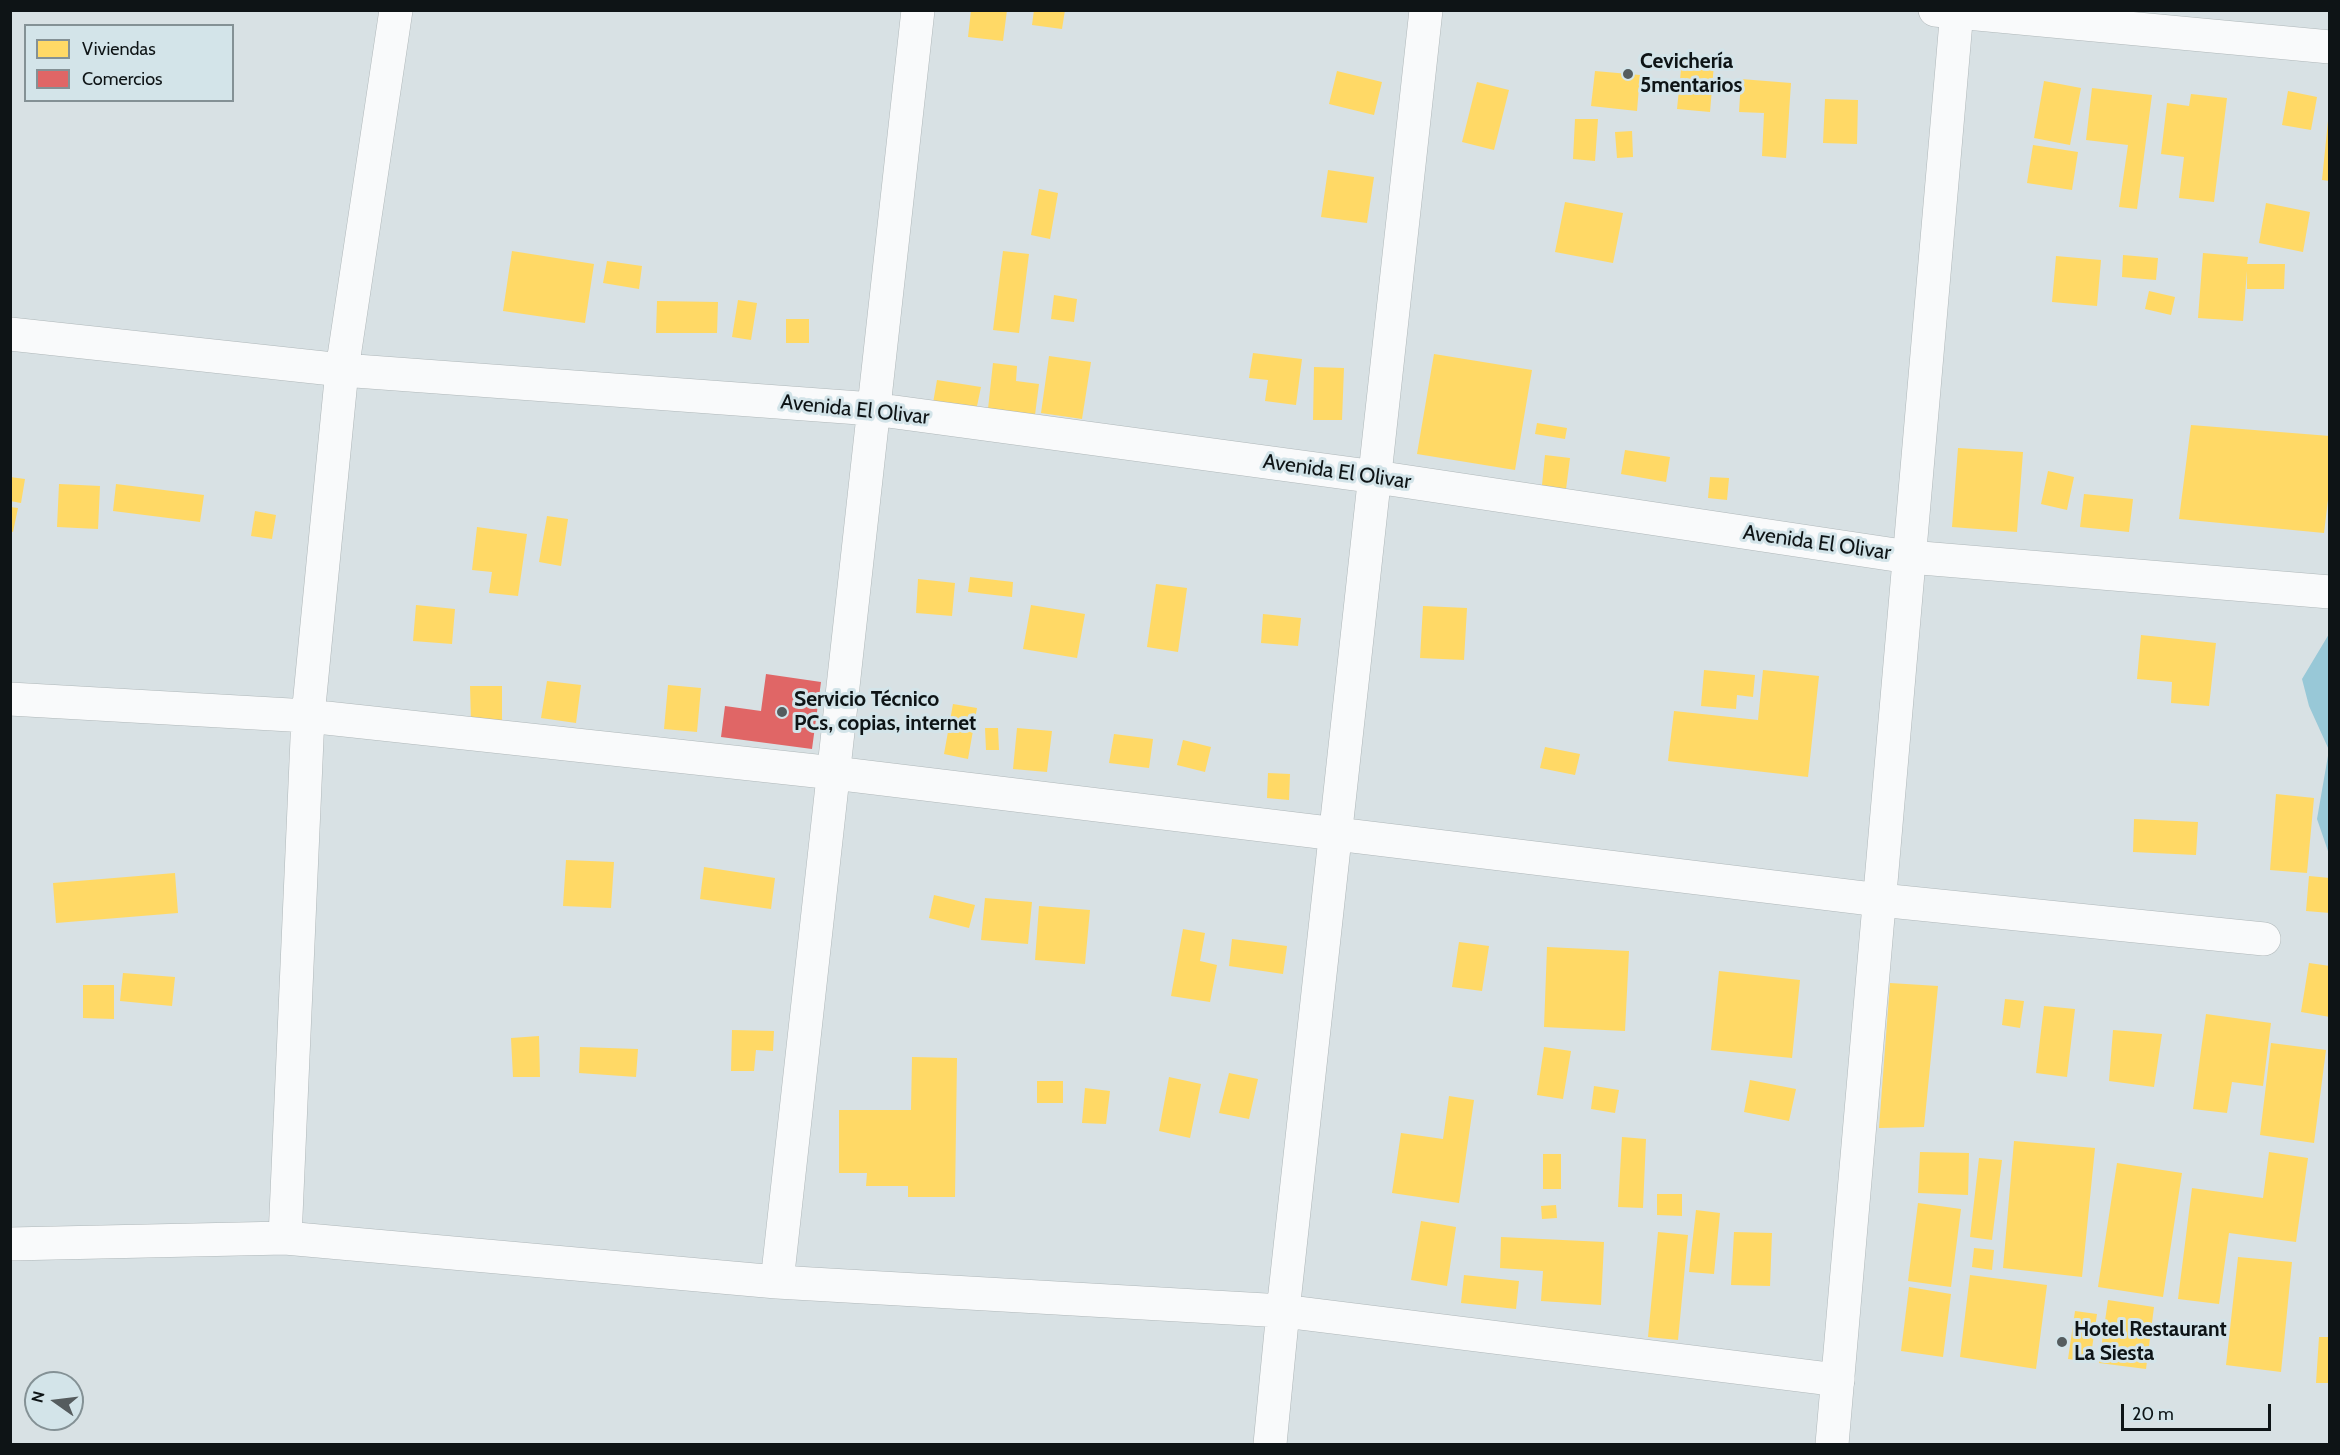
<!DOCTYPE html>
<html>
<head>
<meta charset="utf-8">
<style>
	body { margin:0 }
	#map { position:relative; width:2340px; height:1455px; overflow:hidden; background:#d8e1e4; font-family:Cabin,sans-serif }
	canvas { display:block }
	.frame { position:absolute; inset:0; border:12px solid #0e1416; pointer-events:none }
	.legend { position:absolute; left:24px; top:24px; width:210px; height:78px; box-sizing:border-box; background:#d3e4e9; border:2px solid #849195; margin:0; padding:8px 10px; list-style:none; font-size:18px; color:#0e1416 }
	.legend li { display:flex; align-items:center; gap:12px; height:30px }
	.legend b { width:30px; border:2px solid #849195 }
	.north { position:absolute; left:24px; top:1371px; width:60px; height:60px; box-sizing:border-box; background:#d3e4e9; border:2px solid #849195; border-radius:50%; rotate:284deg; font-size:16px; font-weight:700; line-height:24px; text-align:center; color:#0e1416 }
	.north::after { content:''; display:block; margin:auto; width:21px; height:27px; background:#555c5e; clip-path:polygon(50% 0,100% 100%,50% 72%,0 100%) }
	.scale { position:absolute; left:2121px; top:1404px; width:150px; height:27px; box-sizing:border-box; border:3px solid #0e1416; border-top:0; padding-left:8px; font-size:18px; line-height:21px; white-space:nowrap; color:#0e1416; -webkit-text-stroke:4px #d3e4e9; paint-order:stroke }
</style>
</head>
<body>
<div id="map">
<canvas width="2340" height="1455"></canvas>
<div class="frame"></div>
<ul class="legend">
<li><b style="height:16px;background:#ffd966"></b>Viviendas</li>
<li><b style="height:16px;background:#e06666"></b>Comercios</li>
</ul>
<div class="north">N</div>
<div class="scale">20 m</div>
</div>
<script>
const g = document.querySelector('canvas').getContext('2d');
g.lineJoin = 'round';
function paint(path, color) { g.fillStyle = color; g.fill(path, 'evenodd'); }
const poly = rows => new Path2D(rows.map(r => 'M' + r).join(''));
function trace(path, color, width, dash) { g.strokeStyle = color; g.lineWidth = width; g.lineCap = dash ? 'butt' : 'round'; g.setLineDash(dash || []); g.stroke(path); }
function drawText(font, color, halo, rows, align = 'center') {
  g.font = font + ' Cabin,sans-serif'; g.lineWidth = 6; g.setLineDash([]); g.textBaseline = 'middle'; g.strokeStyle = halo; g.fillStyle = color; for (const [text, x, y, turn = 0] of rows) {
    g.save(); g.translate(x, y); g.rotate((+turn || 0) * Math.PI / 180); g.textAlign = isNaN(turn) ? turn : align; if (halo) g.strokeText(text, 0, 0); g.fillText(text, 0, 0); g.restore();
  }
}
paint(poly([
	[2329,634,2329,854,2317,819,2329,750,2309,706,2302,679]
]), '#98c8d7');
paint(poly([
	[971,10,1007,10,1003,41,968,37],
	[1034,10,1065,10,1062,29,1032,25],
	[1682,60,1714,64,1710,112,1677,109],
	[1337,71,1382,82,1374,115,1329,104],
	[1595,71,1640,75,1637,111,1591,106],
	[1741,79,1791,83,1786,158,1762,156,1764,113,1739,112],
	[2044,81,2081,88,2070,145,2034,138],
	[1477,82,1509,90,1494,150,1462,142],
	[2092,88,2152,95,2137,209,2119,207,2128,145,2086,140],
	[2288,91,2317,97,2311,130,2282,125],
	[2191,94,2227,98,2214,202,2179,198,2184,157,2161,154,2167,103,2189,106],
	[1825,99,1858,100,1857,144,1823,143],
	[1575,119,1598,119,1595,161,1573,159],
	[2328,121,2330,122,2330,181,2322,180],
	[1632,131,1633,157,1617,158,1615,132],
	[2033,145,2078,152,2072,190,2027,183],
	[1328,170,1374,177,1367,223,1321,217],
	[1039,189,1058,193,1050,239,1031,235],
	[1565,202,1623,213,1613,263,1555,252],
	[2266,203,2310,212,2303,252,2259,243],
	[512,251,594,264,585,323,503,311],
	[1003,251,1029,254,1019,333,993,330],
	[2203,253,2248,257,2247,264,2285,264,2284,289,2247,289,2247,271,2243,321,2198,318],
	[2123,255,2158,258,2156,280,2122,277],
	[2056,256,2101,260,2097,306,2052,302],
	[607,261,642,266,639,289,603,283],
	[2149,291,2175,297,2171,315,2145,309],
	[1054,295,1077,299,1074,322,1051,319],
	[738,300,757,303,751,340,732,337],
	[657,301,718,302,717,333,656,333],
	[786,319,809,319,809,343,786,343],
	[1253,353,1302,359,1296,405,1265,401,1268,380,1249,378],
	[1434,354,1532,370,1515,470,1417,454],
	[1049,356,1091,362,1082,419,1041,413],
	[993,363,1017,366,1016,381,1039,384,1035,415,988,409],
	[1314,367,1344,368,1342,420,1313,420],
	[937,380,981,387,976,411,933,403],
	[1537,423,1567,428,1565,439,1535,434],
	[2191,425,2330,436,2330,483,2324,533,2179,519],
	[1958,448,2023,452,2017,532,1952,527],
	[1625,450,1670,457,1666,482,1621,474],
	[1545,455,1570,458,1565,497,1541,495],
	[2048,471,2074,477,2067,510,2041,504],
	[10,477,25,479,21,503,10,501],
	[1710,477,1729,478,1727,500,1708,498],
	[59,484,100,486,98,529,57,527],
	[116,484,204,495,200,522,113,511],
	[2084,494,2133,499,2129,532,2080,527],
	[10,507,18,508,13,532,10,531],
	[255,511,276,515,272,539,251,536],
	[547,516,568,519,561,566,539,562],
	[477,527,527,534,518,596,489,593,492,572,472,570],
	[970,577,1013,582,1012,597,968,592],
	[918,579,955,583,952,616,916,613],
	[1156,584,1187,588,1178,652,1147,647],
	[416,605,455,609,452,644,413,641],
	[1031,605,1085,614,1077,658,1023,649],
	[1423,606,1467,608,1464,660,1420,658],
	[1263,614,1301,618,1298,646,1261,643],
	[2141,635,2216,643,2209,706,2171,703,2172,682,2137,679],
	[1704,670,1755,675,1753,697,1737,695,1736,709,1701,706],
	[1763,670,1819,676,1808,777,1668,761,1674,711,1758,720],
	[547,681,581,685,576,723,541,718],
	[668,685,701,688,697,732,664,729],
	[470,686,502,686,502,721,471,721],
	[953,704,977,708,968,759,944,754],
	[985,728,998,728,999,750,986,750],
	[1017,728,1052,731,1047,772,1013,769],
	[1114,734,1153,739,1149,768,1109,763],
	[1183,740,1211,747,1205,772,1177,765],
	[1545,747,1580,754,1575,775,1540,768],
	[1268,773,1290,774,1289,800,1267,798],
	[2276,794,2314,798,2307,873,2270,870],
	[2134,819,2198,822,2196,855,2133,852],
	[566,860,614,862,611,908,563,906],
	[704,867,775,878,771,909,700,899],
	[175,873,178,913,56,923,53,883],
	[2309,876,2330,878,2330,913,2306,911],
	[934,895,975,905,969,928,929,918],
	[985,898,1032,902,1028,944,981,940],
	[1039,906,1090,910,1085,964,1035,960],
	[1183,929,1205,933,1200,961,1217,965,1210,1002,1171,996],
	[1232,939,1287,946,1283,974,1229,966],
	[1459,942,1489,946,1482,991,1452,987],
	[1547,947,1629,951,1625,1031,1544,1027],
	[2309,963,2330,966,2330,1017,2301,1012],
	[1719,971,1800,980,1792,1058,1711,1050],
	[123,973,175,977,172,1006,120,1001],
	[1890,983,1938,986,1924,1127,1879,1128],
	[83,985,114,985,114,1019,83,1018],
	[2005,999,2024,1001,2020,1028,2002,1025],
	[2044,1006,2075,1009,2067,1077,2036,1073],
	[2206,1014,2271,1023,2263,1086,2232,1082,2227,1113,2193,1109],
	[732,1030,774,1031,773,1051,756,1050,754,1071,731,1071],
	[2113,1030,2162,1034,2154,1087,2109,1081],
	[539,1036,540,1077,513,1077,511,1038],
	[2271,1043,2326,1050,2314,1143,2260,1135],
	[580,1047,638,1049,636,1077,579,1073],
	[1544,1047,1571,1051,1563,1099,1537,1095],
	[912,1057,957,1058,955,1197,908,1197,908,1186,866,1186,867,1173,839,1173,839,1110,911,1110],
	[1229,1073,1258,1079,1249,1119,1219,1113],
	[1169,1077,1201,1084,1190,1138,1159,1131],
	[1750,1080,1796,1089,1789,1121,1744,1112],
	[1037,1081,1063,1081,1063,1103,1037,1103],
	[1594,1086,1619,1090,1615,1113,1591,1109],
	[1085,1088,1110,1091,1106,1124,1082,1123],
	[1449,1096,1474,1100,1459,1203,1392,1193,1401,1133,1443,1139],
	[1622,1137,1646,1139,1643,1208,1618,1207],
	[2014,1141,2095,1148,2082,1277,2003,1268],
	[1920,1152,1969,1153,1968,1195,1918,1193],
	[2269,1152,2308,1158,2296,1242,2229,1233,2219,1304,2178,1299,2192,1188,2263,1198],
	[1543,1154,1561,1154,1561,1189,1543,1189],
	[1979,1158,2002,1160,1992,1240,1970,1237],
	[2117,1163,2182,1173,2163,1297,2098,1287],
	[1657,1194,1682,1194,1682,1216,1657,1215],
	[1918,1203,1961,1209,1951,1287,1908,1281],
	[1556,1205,1557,1218,1542,1219,1541,1206],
	[1696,1210,1720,1213,1714,1274,1689,1272],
	[1421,1221,1456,1227,1447,1286,1411,1280],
	[1658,1232,1688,1235,1678,1340,1648,1337],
	[1734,1232,1772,1233,1770,1286,1731,1285],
	[1501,1237,1604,1242,1601,1305,1541,1301,1543,1271,1500,1268],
	[1974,1248,1994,1250,1992,1270,1972,1267],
	[2238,1257,2292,1262,2281,1372,2226,1365],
	[1464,1275,1519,1281,1516,1309,1461,1303],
	[1970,1275,2047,1285,2036,1369,1960,1357],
	[1909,1287,1951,1294,1943,1357,1901,1351],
	[2108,1300,2154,1307,2146,1369,2099,1363],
	[2075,1311,2097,1314,2090,1362,2068,1359],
	[2319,1337,2330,1337,2330,1383,2316,1383]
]), '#ffd966');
paint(poly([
	[766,674,821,682,812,749,721,737,725,706,761,711]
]), '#e06666');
const minor = poly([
	[1935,10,2330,47],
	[10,334,342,370,873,409,1376,477,1909,557,2330,592],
	[10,699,308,716,834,773,1880,900,2264,939],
	[285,1238,308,716,342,370,396,10],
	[10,1244,285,1238,777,1282,1283,1311,1838,1380],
	[777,1282,918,10],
	[1270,1444,1283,1311,1426,10]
]);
const tertiary = poly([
	[1832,1444,1957,10]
]);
trace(minor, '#afb7b9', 34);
trace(tertiary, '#afb7b9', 34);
trace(minor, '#f9fafb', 33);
trace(tertiary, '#f9fafb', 33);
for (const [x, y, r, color] of [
	[1628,74,6,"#555c5e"],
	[782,712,6,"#555c5e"],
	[2062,1342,6,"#555c5e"]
]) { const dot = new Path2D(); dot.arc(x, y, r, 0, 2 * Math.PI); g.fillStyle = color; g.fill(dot); trace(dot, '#d3e4e9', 2); }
drawText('bold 21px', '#0e1416', '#d3e4e9', [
	["Cevichería",1640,62],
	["5mentarios",1640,86],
	["Servicio Técnico",794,700],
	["PCs, copias, internet",794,724],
	["Hotel Restaurant",2074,1330],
	["La Siesta",2074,1354]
], 'left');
drawText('21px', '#0e1416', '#d3e4e9', [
	["Avenida El Olivar",855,410,6],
	["Avenida El Olivar",1337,472,8],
	["Avenida El Olivar",1817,543,8]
]);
</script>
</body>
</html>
